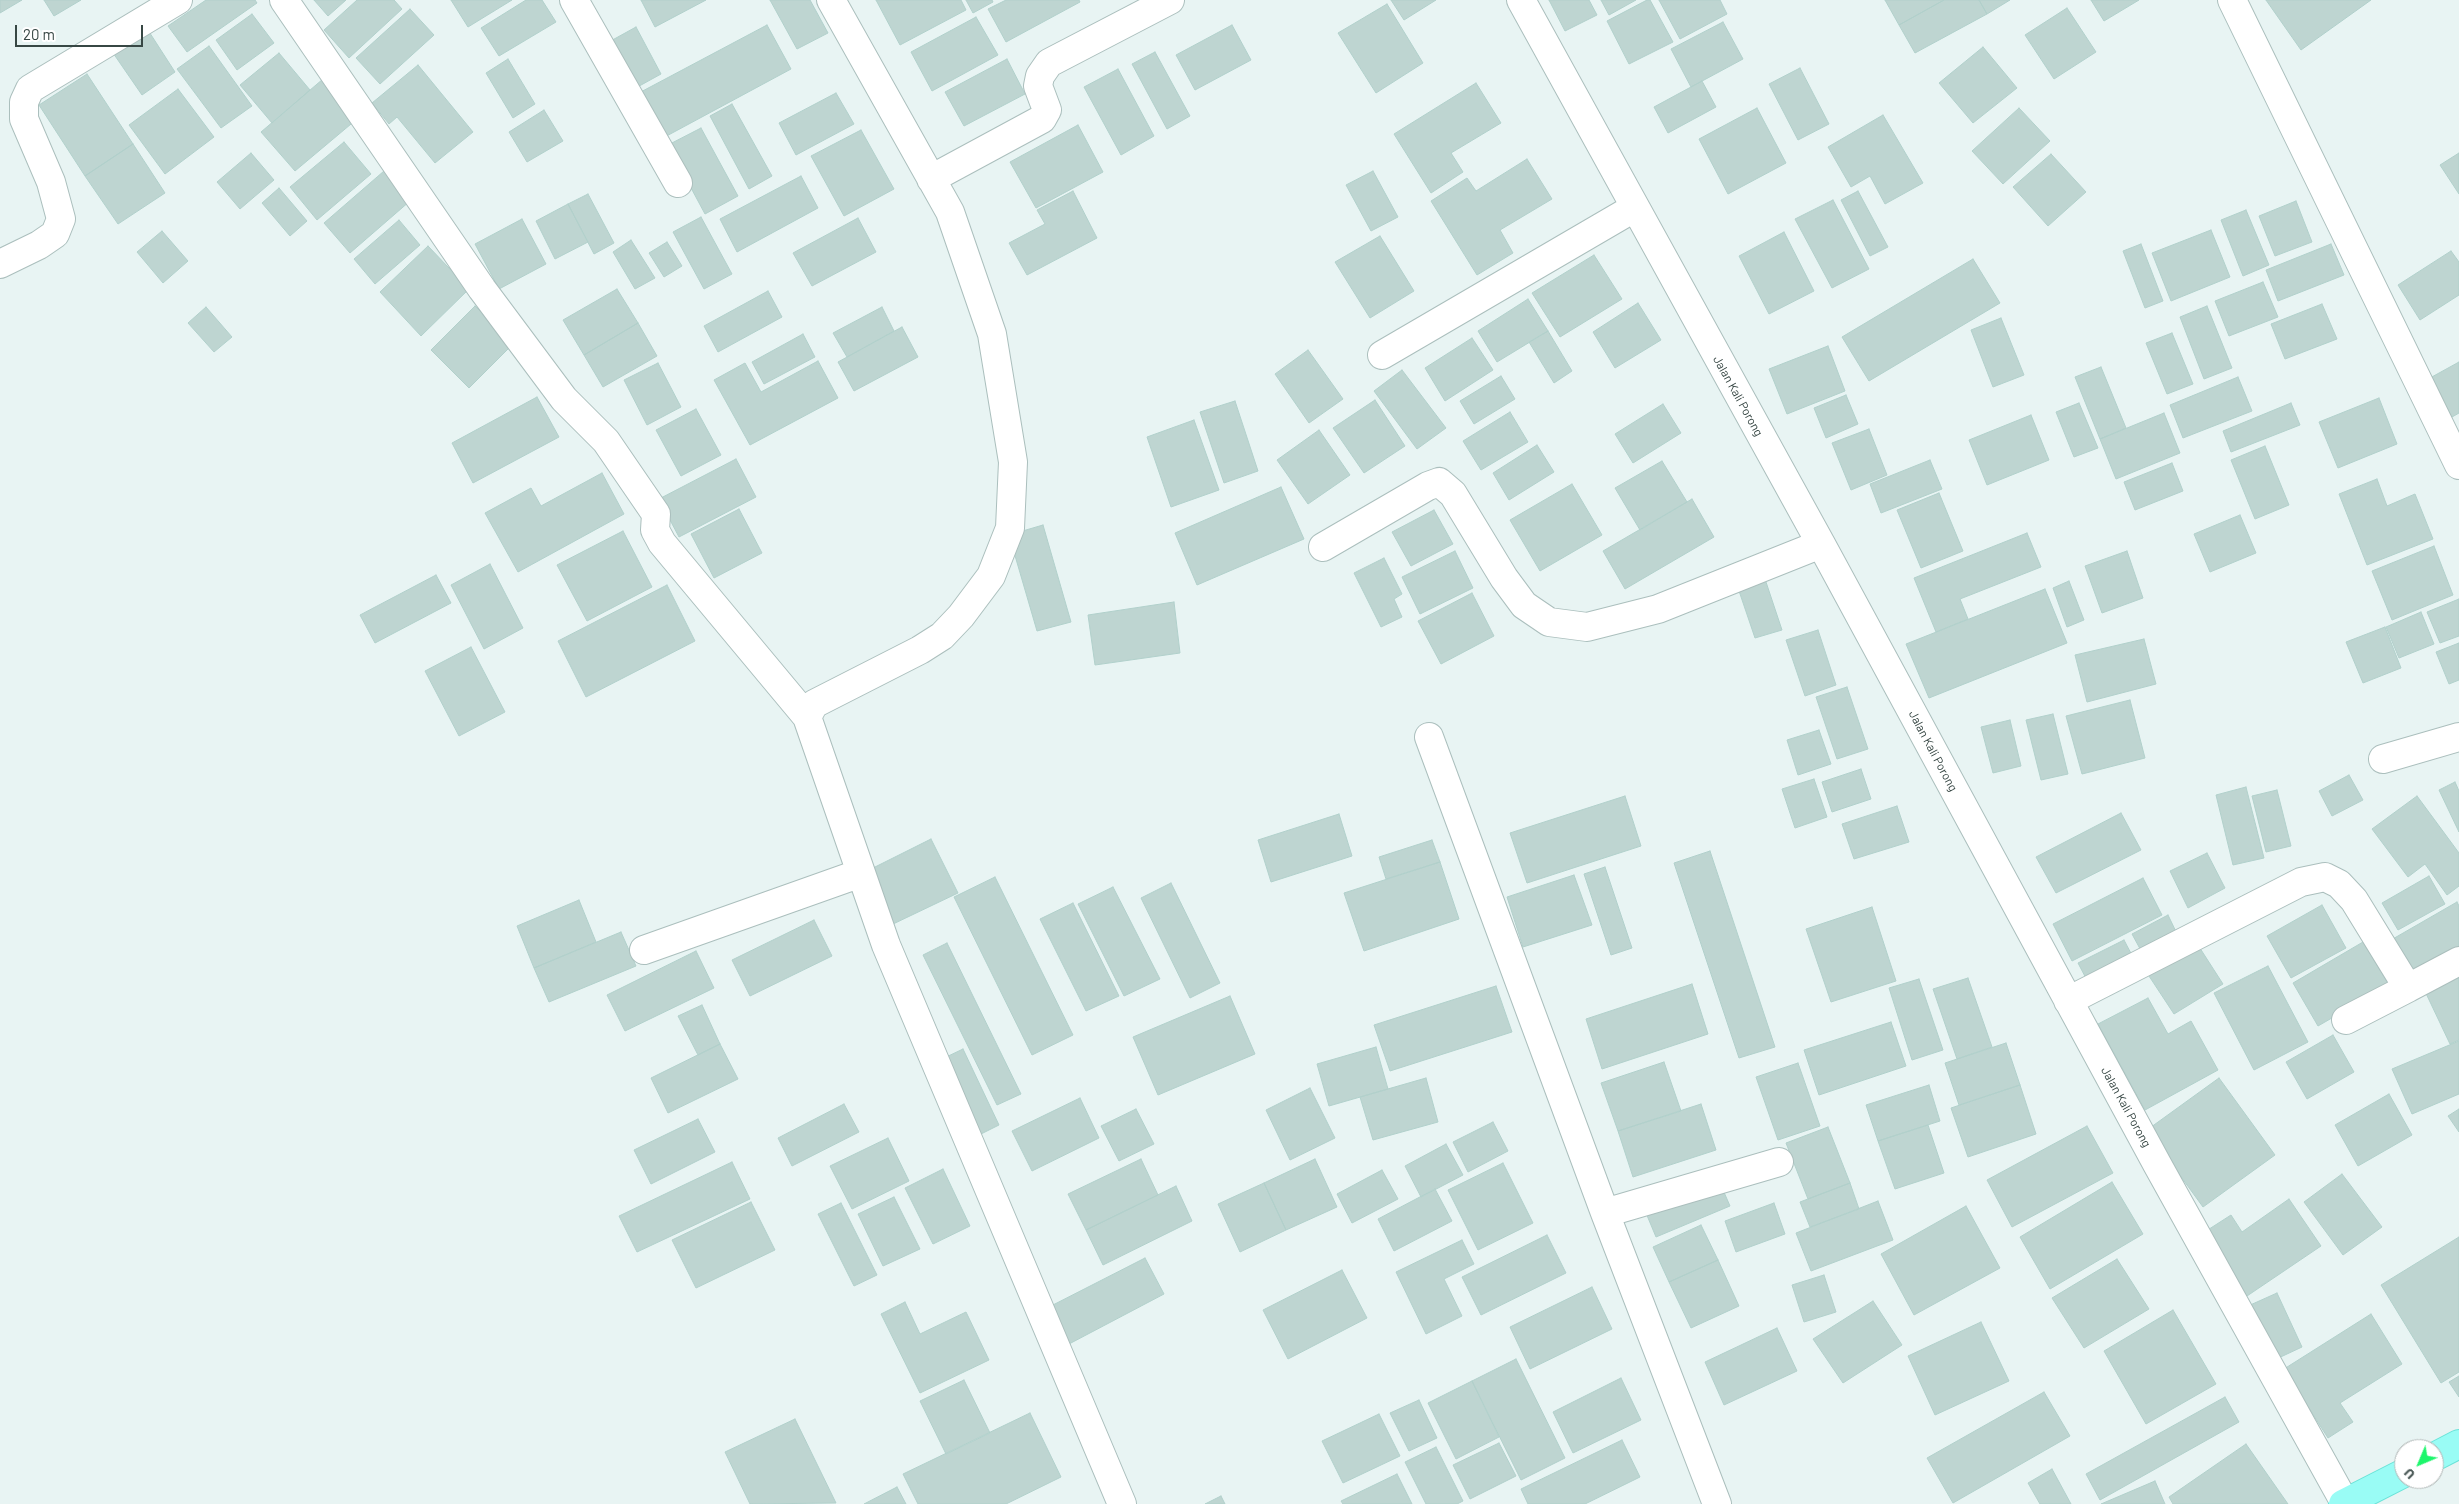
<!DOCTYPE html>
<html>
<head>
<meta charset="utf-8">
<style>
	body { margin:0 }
	#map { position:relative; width:2459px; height:1504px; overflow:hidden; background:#e8f4f3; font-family:Barlow,sans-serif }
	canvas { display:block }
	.north { position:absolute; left:2394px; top:1439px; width:50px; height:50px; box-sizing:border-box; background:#fff; border:1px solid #afb5b4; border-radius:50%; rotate:225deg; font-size:14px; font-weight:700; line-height:20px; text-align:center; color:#374744 }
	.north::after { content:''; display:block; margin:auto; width:18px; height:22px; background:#1df66c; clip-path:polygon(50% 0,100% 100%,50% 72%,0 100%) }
	.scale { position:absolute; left:15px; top:25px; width:128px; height:22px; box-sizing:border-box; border:2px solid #374744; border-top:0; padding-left:6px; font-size:15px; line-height:18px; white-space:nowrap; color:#374744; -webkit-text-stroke:4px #fff; paint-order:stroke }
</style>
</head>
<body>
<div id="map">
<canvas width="2459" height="1504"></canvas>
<div class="north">U</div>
<div class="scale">20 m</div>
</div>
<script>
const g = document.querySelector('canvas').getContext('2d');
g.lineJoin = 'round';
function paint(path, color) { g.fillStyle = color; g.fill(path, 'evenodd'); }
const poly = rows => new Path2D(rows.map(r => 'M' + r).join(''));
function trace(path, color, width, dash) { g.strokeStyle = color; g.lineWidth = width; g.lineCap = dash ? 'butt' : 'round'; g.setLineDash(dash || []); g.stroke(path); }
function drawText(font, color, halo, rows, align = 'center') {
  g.font = font + ' Barlow,sans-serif'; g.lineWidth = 5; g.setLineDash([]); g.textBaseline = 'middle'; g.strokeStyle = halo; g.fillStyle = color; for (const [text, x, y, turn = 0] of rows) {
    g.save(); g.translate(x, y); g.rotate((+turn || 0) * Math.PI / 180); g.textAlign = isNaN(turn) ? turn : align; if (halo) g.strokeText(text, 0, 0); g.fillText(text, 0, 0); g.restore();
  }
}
const building = poly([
	[0,0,22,0,0,13,0,0],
	[44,0,81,0,54,16,44,0],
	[206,0,255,0,257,3,187,52,168,26,206,0],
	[314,0,346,0,328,16,314,0],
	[357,0,394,0,402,9,349,58,324,30,357,0],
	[451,0,512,0,468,27,451,0],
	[526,0,542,0,556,22,499,56,481,28,526,0],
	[641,0,706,0,655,27,641,0],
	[770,0,810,0,828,33,797,49,770,0],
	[876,0,961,0,966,10,900,45,876,0],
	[966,0,992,0,993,2,973,13,966,0],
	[1006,0,1079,0,1080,2,1006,42,988,9,1006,0],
	[1391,0,1436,0,1404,20,1391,0],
	[1549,0,1589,0,1597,15,1565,31,1549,0],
	[1601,0,1636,0,1609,15,1601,0],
	[1647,0,1650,0,1673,42,1629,64,1607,21,1647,0],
	[1659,0,1720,0,1727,14,1680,39,1659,0],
	[1885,0,1944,0,1899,25,1885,0],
	[1944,0,1979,0,1987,14,1915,53,1899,25,1944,0],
	[1979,0,2010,0,1987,14,1979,0],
	[2091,0,2139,0,2104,21,2091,0],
	[2266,0,2371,0,2301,50,2266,0],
	[1387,4,1423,63,1376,93,1338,33,1387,4],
	[2067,8,2096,52,2054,79,2025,35,2067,8],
	[410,9,434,35,380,84,356,58,410,9],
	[252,14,274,43,237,70,216,40,252,14],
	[976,17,998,55,932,91,911,52,976,17],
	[1723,22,1743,59,1691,87,1671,49,1723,22],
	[767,25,791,69,661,139,637,94,767,25],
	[1232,25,1251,60,1195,90,1176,55,1232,25],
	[146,27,175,72,142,95,111,50,146,27],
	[636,27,661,74,632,90,607,43,636,27],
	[209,46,252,106,221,128,177,69,209,46],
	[1983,47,2017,88,1973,123,1939,83,1983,47],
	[1155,52,1190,116,1167,129,1132,64,1155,52],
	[279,53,310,90,272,123,240,85,279,53],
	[508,59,535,104,513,118,486,73,508,59],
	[1007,59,1025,94,964,126,945,92,1007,59],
	[418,65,473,132,435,163,397,117,389,124,372,103,418,65],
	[1800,68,1829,124,1798,140,1769,84,1800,68],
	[1118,69,1154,136,1121,155,1084,87,1118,69],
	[87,74,133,144,85,176,39,105,87,74],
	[323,79,357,119,295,171,261,132,323,79],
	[1702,81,1716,107,1668,133,1654,107,1702,81],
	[1476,83,1501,123,1451,153,1463,172,1431,193,1394,134,1476,83],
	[178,89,214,137,165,174,129,125,178,89],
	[836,93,854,124,796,155,779,123,836,93],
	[732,104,772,176,749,189,710,116,732,104],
	[1757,108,1786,163,1728,194,1699,139,1757,108],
	[2019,108,2050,141,2003,184,1972,151,2019,108],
	[544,110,563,141,527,162,509,132,544,110],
	[1883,115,1923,183,1885,204,1870,176,1851,187,1828,147,1883,115],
	[1078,125,1103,172,1036,208,1010,162,1078,125],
	[701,128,738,196,705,214,668,145,701,128],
	[861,130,894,189,844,216,811,156,861,130],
	[344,142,371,174,317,220,290,187,344,142],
	[133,144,165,193,118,224,85,176,133,144],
	[251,153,274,180,240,209,217,182,251,153],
	[2459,153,2459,194,2440,165,2459,153],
	[2051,154,2086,192,2048,226,2013,187,2051,154],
	[1527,159,1552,199,1500,230,1513,253,1477,275,1431,201,1467,178,1476,191,1527,159],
	[384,171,410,201,350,253,324,223,384,171],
	[1373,171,1398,217,1371,231,1346,185,1373,171],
	[801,176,818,208,737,252,720,219,801,176],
	[279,188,307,221,290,236,262,203,279,188],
	[1073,191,1097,238,1027,275,1009,243,1045,224,1037,210,1073,191],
	[1858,191,1888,247,1870,256,1841,200,1858,191],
	[588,194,614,243,594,254,568,204,588,194],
	[1833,200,1869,269,1832,288,1795,219,1833,200],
	[2296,201,2312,242,2275,256,2259,216,2296,201],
	[568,204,588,242,555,259,536,221,568,204],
	[2246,210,2269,265,2243,276,2221,220,2246,210],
	[701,217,732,274,704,289,673,232,701,217],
	[858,218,876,252,812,286,793,253,858,218],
	[522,219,546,264,499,289,475,244,522,219],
	[399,220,420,245,375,284,354,259,399,220],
	[2211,230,2230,277,2171,301,2152,253,2211,230],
	[162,231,188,261,163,283,137,252,162,231],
	[1784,232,1814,291,1769,314,1739,256,1784,232],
	[1380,236,1414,291,1370,318,1335,262,1380,236],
	[631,240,655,278,635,289,613,252,631,240],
	[667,242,682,266,664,277,649,253,667,242],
	[2141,244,2163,301,2145,308,2123,251,2141,244],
	[2331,244,2344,275,2278,301,2266,270,2331,244],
	[428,246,469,289,421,336,380,292,428,246],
	[2451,251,2459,262,2459,295,2420,320,2398,285,2451,251],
	[1594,255,1622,299,1560,337,1532,293,1594,255],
	[1973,259,2000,303,1869,381,1842,337,1973,259],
	[2263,282,2278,317,2229,336,2215,301,2263,282],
	[617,289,638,323,584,355,563,320,617,289],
	[768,291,782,317,718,352,704,326,768,291],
	[1528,299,1548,331,1497,362,1478,331,1528,299],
	[1638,303,1661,340,1615,368,1593,332,1638,303],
	[2322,304,2337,339,2285,359,2271,324,2322,304],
	[475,306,513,344,469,388,431,350,475,306],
	[2207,306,2232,368,2204,379,2180,317,2207,306],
	[206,307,232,337,214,352,188,323,206,307],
	[882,307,894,331,847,357,833,333,882,307],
	[2001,318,2024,375,1993,387,1971,330,2001,318],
	[638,323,657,356,603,387,584,355,638,323],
	[902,327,918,357,854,391,838,362,902,327],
	[1548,331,1572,371,1554,383,1529,342,1548,331],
	[2172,333,2193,384,2167,394,2146,343,2172,333],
	[803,334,815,357,764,384,752,362,803,334],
	[1472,338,1493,370,1445,401,1425,368,1472,338],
	[1828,346,1845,391,1787,414,1769,369,1828,346],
	[1308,350,1343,399,1309,423,1275,374,1308,350],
	[818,361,838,398,750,445,714,380,745,363,761,392,818,361],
	[2459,362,2459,413,2452,417,2430,378,2459,362],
	[658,363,681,407,647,425,624,380,658,363],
	[2101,367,2126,428,2100,439,2075,377,2101,367],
	[1402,370,1446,428,1417,449,1374,391,1402,370],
	[1501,376,1515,399,1474,424,1460,401,1501,376],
	[2238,377,2252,411,2183,438,2170,405,2238,377],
	[1846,395,1858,424,1826,438,1814,408,1846,395],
	[537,397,559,437,473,483,452,443,537,397],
	[2379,398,2397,444,2338,468,2319,422,2379,398],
	[1375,400,1405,446,1364,473,1333,428,1375,400],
	[1235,401,1258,471,1224,483,1200,412,1235,401],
	[2079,403,2098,448,2074,457,2056,412,2079,403],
	[2291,403,2300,425,2231,452,2223,431,2291,403],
	[1663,404,1681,433,1633,463,1615,434,1663,404],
	[696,409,721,455,681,476,656,430,696,409],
	[1510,412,1528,442,1481,470,1463,441,1510,412],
	[2164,413,2180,453,2116,479,2100,439,2164,413],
	[2031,415,2049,460,1987,485,1969,440,2031,415],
	[1194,420,1219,490,1171,507,1147,437,1194,420],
	[1869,429,1887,475,1851,490,1832,443,1869,429],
	[1319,430,1350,475,1308,504,1277,460,1319,430],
	[1537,445,1554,472,1509,500,1493,473,1537,445],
	[2265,446,2289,505,2255,519,2231,460,2265,446],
	[736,459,756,497,679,537,659,499,736,459],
	[1930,460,1942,489,1881,513,1870,484,1930,460],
	[1662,461,1687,502,1640,530,1615,488,1662,461],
	[2172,463,2183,491,2135,510,2124,482,2172,463],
	[602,473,624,514,518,572,485,513,531,488,541,506,602,473],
	[2377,479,2387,506,2415,494,2433,539,2367,565,2339,494,2377,479],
	[1572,484,1602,535,1540,571,1510,520,1572,484],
	[1281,487,1304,539,1197,585,1175,533,1281,487],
	[1939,493,1963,551,1921,568,1897,510,1939,493],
	[1692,499,1714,537,1625,589,1603,551,1692,499],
	[739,509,762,553,714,578,691,534,739,509],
	[1434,510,1453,544,1411,566,1392,532,1434,510],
	[2240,515,2256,553,2210,572,2194,534,2240,515],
	[1043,525,1071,622,1037,631,1009,535,1043,525],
	[623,531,652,587,587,621,557,565,623,531],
	[2027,533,2041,567,1960,599,1968,619,1936,632,1914,578,2027,533],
	[2434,546,2453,595,2392,620,2372,571,2434,546],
	[1455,551,1473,588,1420,614,1402,577,1455,551],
	[2127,551,2143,598,2102,613,2085,566,2127,551],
	[1384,558,1402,594,1394,599,1402,617,1381,627,1354,573,1384,558],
	[490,564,523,628,484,649,451,585,490,564],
	[436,575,451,603,375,643,360,615,436,575],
	[1764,576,1782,630,1755,638,1737,585,1764,576],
	[2069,581,2084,620,2067,627,2053,588,2069,581],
	[667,585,695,641,586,697,558,641,667,585],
	[2045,589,2067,643,1929,698,1906,644,2045,589],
	[1472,593,1494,636,1441,664,1418,621,1472,593],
	[2459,599,2459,636,2440,643,2427,612,2459,599],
	[1174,602,1180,653,1095,665,1088,615,1174,602],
	[2421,612,2434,644,2399,658,2386,627,2421,612],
	[2385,627,2401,668,2363,683,2346,642,2385,627],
	[1818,630,1836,685,1805,696,1786,640,1818,630],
	[2144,639,2156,684,2087,702,2075,655,2144,639],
	[2459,643,2459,680,2449,684,2436,652,2459,643],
	[471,647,505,712,459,736,425,671,471,647],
	[1847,687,1868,749,1837,759,1816,697,1847,687],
	[2130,700,2145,758,2082,774,2066,716,2130,700],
	[2053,714,2068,774,2041,780,2026,720,2053,714],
	[2010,720,2021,766,1993,773,1981,727,2010,720],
	[1819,730,1831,764,1798,775,1787,740,1819,730],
	[1861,769,1871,799,1832,812,1822,782,1861,769],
	[2349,775,2363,800,2332,816,2319,791,2349,775],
	[1814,779,1827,817,1795,828,1782,789,1814,779],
	[2455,782,2459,791,2459,832,2439,790,2455,782],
	[2246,787,2264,858,2233,865,2216,795,2246,787],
	[2277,790,2291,846,2266,852,2252,796,2277,790],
	[1625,796,1641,846,1527,883,1510,833,1625,796],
	[2417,796,2459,853,2459,886,2447,895,2425,864,2408,877,2372,829,2417,796],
	[1897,806,1909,842,1854,859,1842,824,1897,806],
	[2121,813,2141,850,2056,893,2036,857,2121,813],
	[1339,814,1352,856,1271,882,1258,840,1339,814],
	[931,839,958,893,891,925,865,872,931,839],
	[1432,840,1440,862,1386,879,1379,857,1432,840],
	[1710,851,1775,1047,1739,1058,1674,863,1710,851],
	[2207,853,2225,888,2188,908,2170,871,2207,853],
	[1440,862,1459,919,1364,951,1344,893,1440,862],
	[1605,867,1632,948,1611,955,1584,874,1605,867],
	[1574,875,1592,925,1523,947,1507,897,1574,875],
	[2429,876,2445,904,2398,930,2382,903,2429,876],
	[995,877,1073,1035,1032,1055,954,897,995,877],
	[2143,878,2162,915,2072,961,2053,924,2143,878],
	[1171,883,1220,983,1190,998,1141,898,1171,883],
	[1113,887,1160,979,1124,996,1078,904,1113,887],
	[579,900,596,942,534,968,517,926,579,900],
	[2457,902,2459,906,2459,957,2415,982,2391,940,2457,902],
	[1073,903,1119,996,1086,1011,1040,919,1073,903],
	[2322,905,2346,948,2291,978,2267,936,2322,905],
	[1872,907,1896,981,1831,1002,1806,929,1872,907],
	[2168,915,2180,940,2145,958,2132,934,2168,915],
	[814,920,832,956,750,996,732,960,814,920],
	[621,932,636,966,549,1002,534,968,621,932],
	[2124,940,2135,961,2089,984,2078,963,2124,940],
	[2196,942,2223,984,2174,1014,2147,973,2196,942],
	[2363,942,2389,985,2318,1026,2293,983,2363,942],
	[947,943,1021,1094,997,1105,923,955,947,943],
	[696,951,714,988,625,1031,607,995,696,951],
	[2268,966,2308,1042,2254,1070,2214,993,2268,966],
	[2459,968,2459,1040,2450,1044,2422,985,2459,968],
	[1968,978,1992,1047,1957,1059,1933,989,1968,978],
	[1919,979,1943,1050,1912,1060,1889,988,1919,979],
	[1692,984,1708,1034,1602,1069,1586,1019,1692,984],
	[1496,986,1512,1032,1390,1071,1374,1025,1496,986],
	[1230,996,1255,1054,1158,1095,1133,1037,1230,996],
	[2148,998,2168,1034,2191,1021,2218,1070,2145,1110,2098,1024,2148,998],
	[702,1005,720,1044,698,1055,678,1016,702,1005],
	[1891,1022,1906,1066,1819,1095,1804,1050,1891,1022],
	[2333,1035,2354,1072,2307,1099,2286,1062,2333,1035],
	[2459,1041,2459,1094,2412,1114,2392,1069,2459,1041],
	[2006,1043,2020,1085,1959,1105,1945,1063,2006,1043],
	[720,1044,738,1079,668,1113,651,1078,720,1044],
	[1376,1047,1388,1089,1329,1106,1317,1064,1376,1047],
	[963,1049,999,1125,977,1136,940,1060,963,1049],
	[1664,1062,1681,1111,1618,1131,1601,1083,1664,1062],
	[1798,1063,1820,1126,1778,1140,1756,1077,1798,1063],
	[1426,1078,1438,1122,1373,1140,1360,1097,1426,1078],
	[2219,1078,2275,1155,2203,1207,2147,1130,2219,1078],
	[1929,1085,1940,1121,1878,1141,1866,1105,1929,1085],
	[2020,1085,2036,1134,1968,1157,1951,1108,2020,1085],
	[1310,1088,1335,1138,1290,1160,1266,1110,1310,1088],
	[2389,1094,2412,1135,2358,1166,2335,1125,2389,1094],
	[1080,1098,1099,1138,1032,1171,1012,1131,1080,1098],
	[844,1104,859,1132,792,1166,778,1138,844,1104],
	[1701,1104,1716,1150,1633,1177,1618,1131,1701,1104],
	[1136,1109,1154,1144,1119,1161,1101,1126,1136,1109],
	[2459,1109,2459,1132,2448,1116,2459,1109],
	[698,1119,715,1152,651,1184,634,1150,698,1119],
	[1493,1122,1508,1151,1468,1172,1453,1142,1493,1122],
	[1928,1125,1944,1173,1895,1189,1878,1141,1928,1125],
	[2087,1126,2113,1173,2012,1227,1987,1180,2087,1126],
	[1828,1127,1850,1183,1808,1199,1786,1143,1828,1127],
	[888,1138,909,1181,852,1209,830,1166,888,1138],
	[1446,1144,1463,1175,1421,1197,1405,1166,1446,1144],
	[1141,1159,1158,1195,1086,1230,1068,1194,1141,1159],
	[1315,1159,1337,1207,1286,1230,1264,1183,1315,1159],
	[732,1162,750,1199,637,1252,619,1216,732,1162],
	[1503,1163,1533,1223,1478,1250,1448,1190,1503,1163],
	[943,1169,970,1226,933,1244,905,1188,943,1169],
	[1382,1170,1398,1199,1352,1223,1337,1194,1382,1170],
	[2342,1174,2382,1227,2343,1255,2304,1202,2342,1174],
	[2112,1182,2143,1234,2050,1289,2020,1237,2112,1182],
	[1264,1183,1286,1230,1240,1252,1218,1204,1264,1183],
	[1720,1183,1730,1206,1656,1237,1646,1213,1720,1183],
	[1850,1183,1859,1209,1810,1227,1800,1202,1850,1183],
	[1176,1186,1192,1221,1103,1265,1086,1230,1176,1186],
	[1435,1189,1452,1221,1394,1251,1378,1219,1435,1189],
	[894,1197,920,1249,883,1266,858,1214,894,1197],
	[2289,1199,2321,1246,2247,1296,2203,1233,2231,1215,2242,1232,2289,1199],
	[1878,1201,1893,1240,1811,1271,1796,1233,1878,1201],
	[751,1202,775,1250,696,1288,672,1240,751,1202],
	[841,1203,877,1275,854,1286,818,1214,841,1203],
	[1774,1203,1785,1234,1736,1252,1725,1221,1774,1203],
	[1966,1206,2000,1268,1914,1315,1881,1254,1966,1206],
	[1701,1225,1718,1260,1669,1282,1653,1247,1701,1225],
	[1547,1235,1566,1273,1481,1315,1462,1277,1547,1235],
	[2459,1237,2459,1372,2441,1383,2381,1285,2459,1237],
	[1462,1240,1474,1264,1444,1279,1462,1316,1426,1334,1396,1272,1462,1240],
	[1145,1258,1164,1294,1069,1344,1049,1307,1145,1258],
	[2117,1259,2149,1309,2084,1348,2052,1298,2117,1259],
	[1718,1260,1739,1306,1691,1328,1669,1282,1718,1260],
	[1342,1270,1367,1318,1288,1359,1263,1310,1342,1270],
	[1824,1275,1836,1312,1804,1322,1792,1285,1824,1275],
	[1592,1287,1612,1329,1530,1369,1510,1327,1592,1287],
	[2277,1293,2302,1347,2272,1361,2248,1306,2277,1293],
	[1873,1301,1902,1345,1843,1383,1813,1339,1873,1301],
	[905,1302,920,1334,966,1312,989,1360,920,1393,881,1314,905,1302],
	[2173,1310,2216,1384,2146,1424,2104,1351,2173,1310],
	[2371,1314,2402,1364,2340,1403,2353,1422,2328,1438,2284,1369,2371,1314],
	[1981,1322,2009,1381,1935,1415,1908,1356,1981,1322],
	[1777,1328,1797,1371,1724,1405,1705,1362,1777,1328],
	[1516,1359,1565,1458,1521,1480,1472,1381,1516,1359],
	[2459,1376,2459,1397,2449,1382,2459,1376],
	[1621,1378,1641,1420,1573,1453,1553,1412,1621,1378],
	[964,1380,990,1433,946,1454,920,1401,964,1380],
	[1472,1381,1499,1437,1456,1459,1428,1403,1472,1381],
	[2044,1392,2070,1436,1953,1503,1927,1458,2044,1392],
	[2225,1397,2239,1422,2100,1500,2086,1474,2225,1397],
	[1419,1400,1437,1438,1409,1451,1390,1413,1419,1400],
	[1030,1413,1061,1477,1006,1504,918,1504,903,1474,1030,1413],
	[1379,1414,1400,1456,1343,1483,1322,1441,1379,1414],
	[795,1419,836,1503,750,1504,725,1452,795,1419],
	[1622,1440,1640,1477,1585,1504,1528,1504,1521,1489,1622,1440],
	[1499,1443,1516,1476,1470,1499,1453,1465,1499,1443],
	[2246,1444,2288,1504,2173,1504,2169,1497,2246,1444],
	[1436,1447,1463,1501,1457,1504,1426,1504,1405,1462,1436,1447],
	[2052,1469,2071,1504,2040,1504,2028,1483,2052,1469],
	[1397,1474,1412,1504,1343,1504,1341,1501,1397,1474],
	[2155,1481,2165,1504,2101,1504,2155,1481],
	[897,1487,906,1504,864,1504,897,1487],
	[1221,1496,1225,1504,1205,1504,1221,1496]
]);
paint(building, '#bed5d1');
trace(building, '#b1d0cb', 1);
const minor = poly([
	[284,0,482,289,564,399,606,441,656,514,655,530,662,543,807,717,886,945,1122,1504],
	[574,0,678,183],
	[1521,0,1821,544,2157,1164,2345,1503],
	[2232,0,2459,465],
	[931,179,1042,119,1047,110,1038,86,1040,76,1049,63,1170,0],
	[0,264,39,245,55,234,61,219,51,182,24,119,24,102,30,89,178,0],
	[1382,355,1634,208],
	[1323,547,1428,486,1439,482,1453,494,1504,578,1524,605,1549,622,1587,627,1658,609,1821,544],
	[807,717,814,704,920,650,942,636,961,616,991,576,1010,528,1013,462,992,334,950,212,831,0],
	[1429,737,1605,1213,1717,1504],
	[2383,759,2459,737],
	[644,950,861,873],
	[2068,1001,2301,882,2325,877,2339,884,2354,900,2408,988,2459,961],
	[2346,1020,2408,988],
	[1605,1213,1779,1162]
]);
const major = poly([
	[2434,1457,2459,1444],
	[2343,1504,2404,1473]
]);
trace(minor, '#abbfbd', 30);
trace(major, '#68e2d7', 30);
trace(minor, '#fff', 28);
trace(major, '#99fcf5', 28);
drawText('12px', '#374744', '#fff', [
	["Jalan Kali Porong",1738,396,61],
	["Jalan Kali Porong",1933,751,62],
	["Jalan Kali Porong",2126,1107,61]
]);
</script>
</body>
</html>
